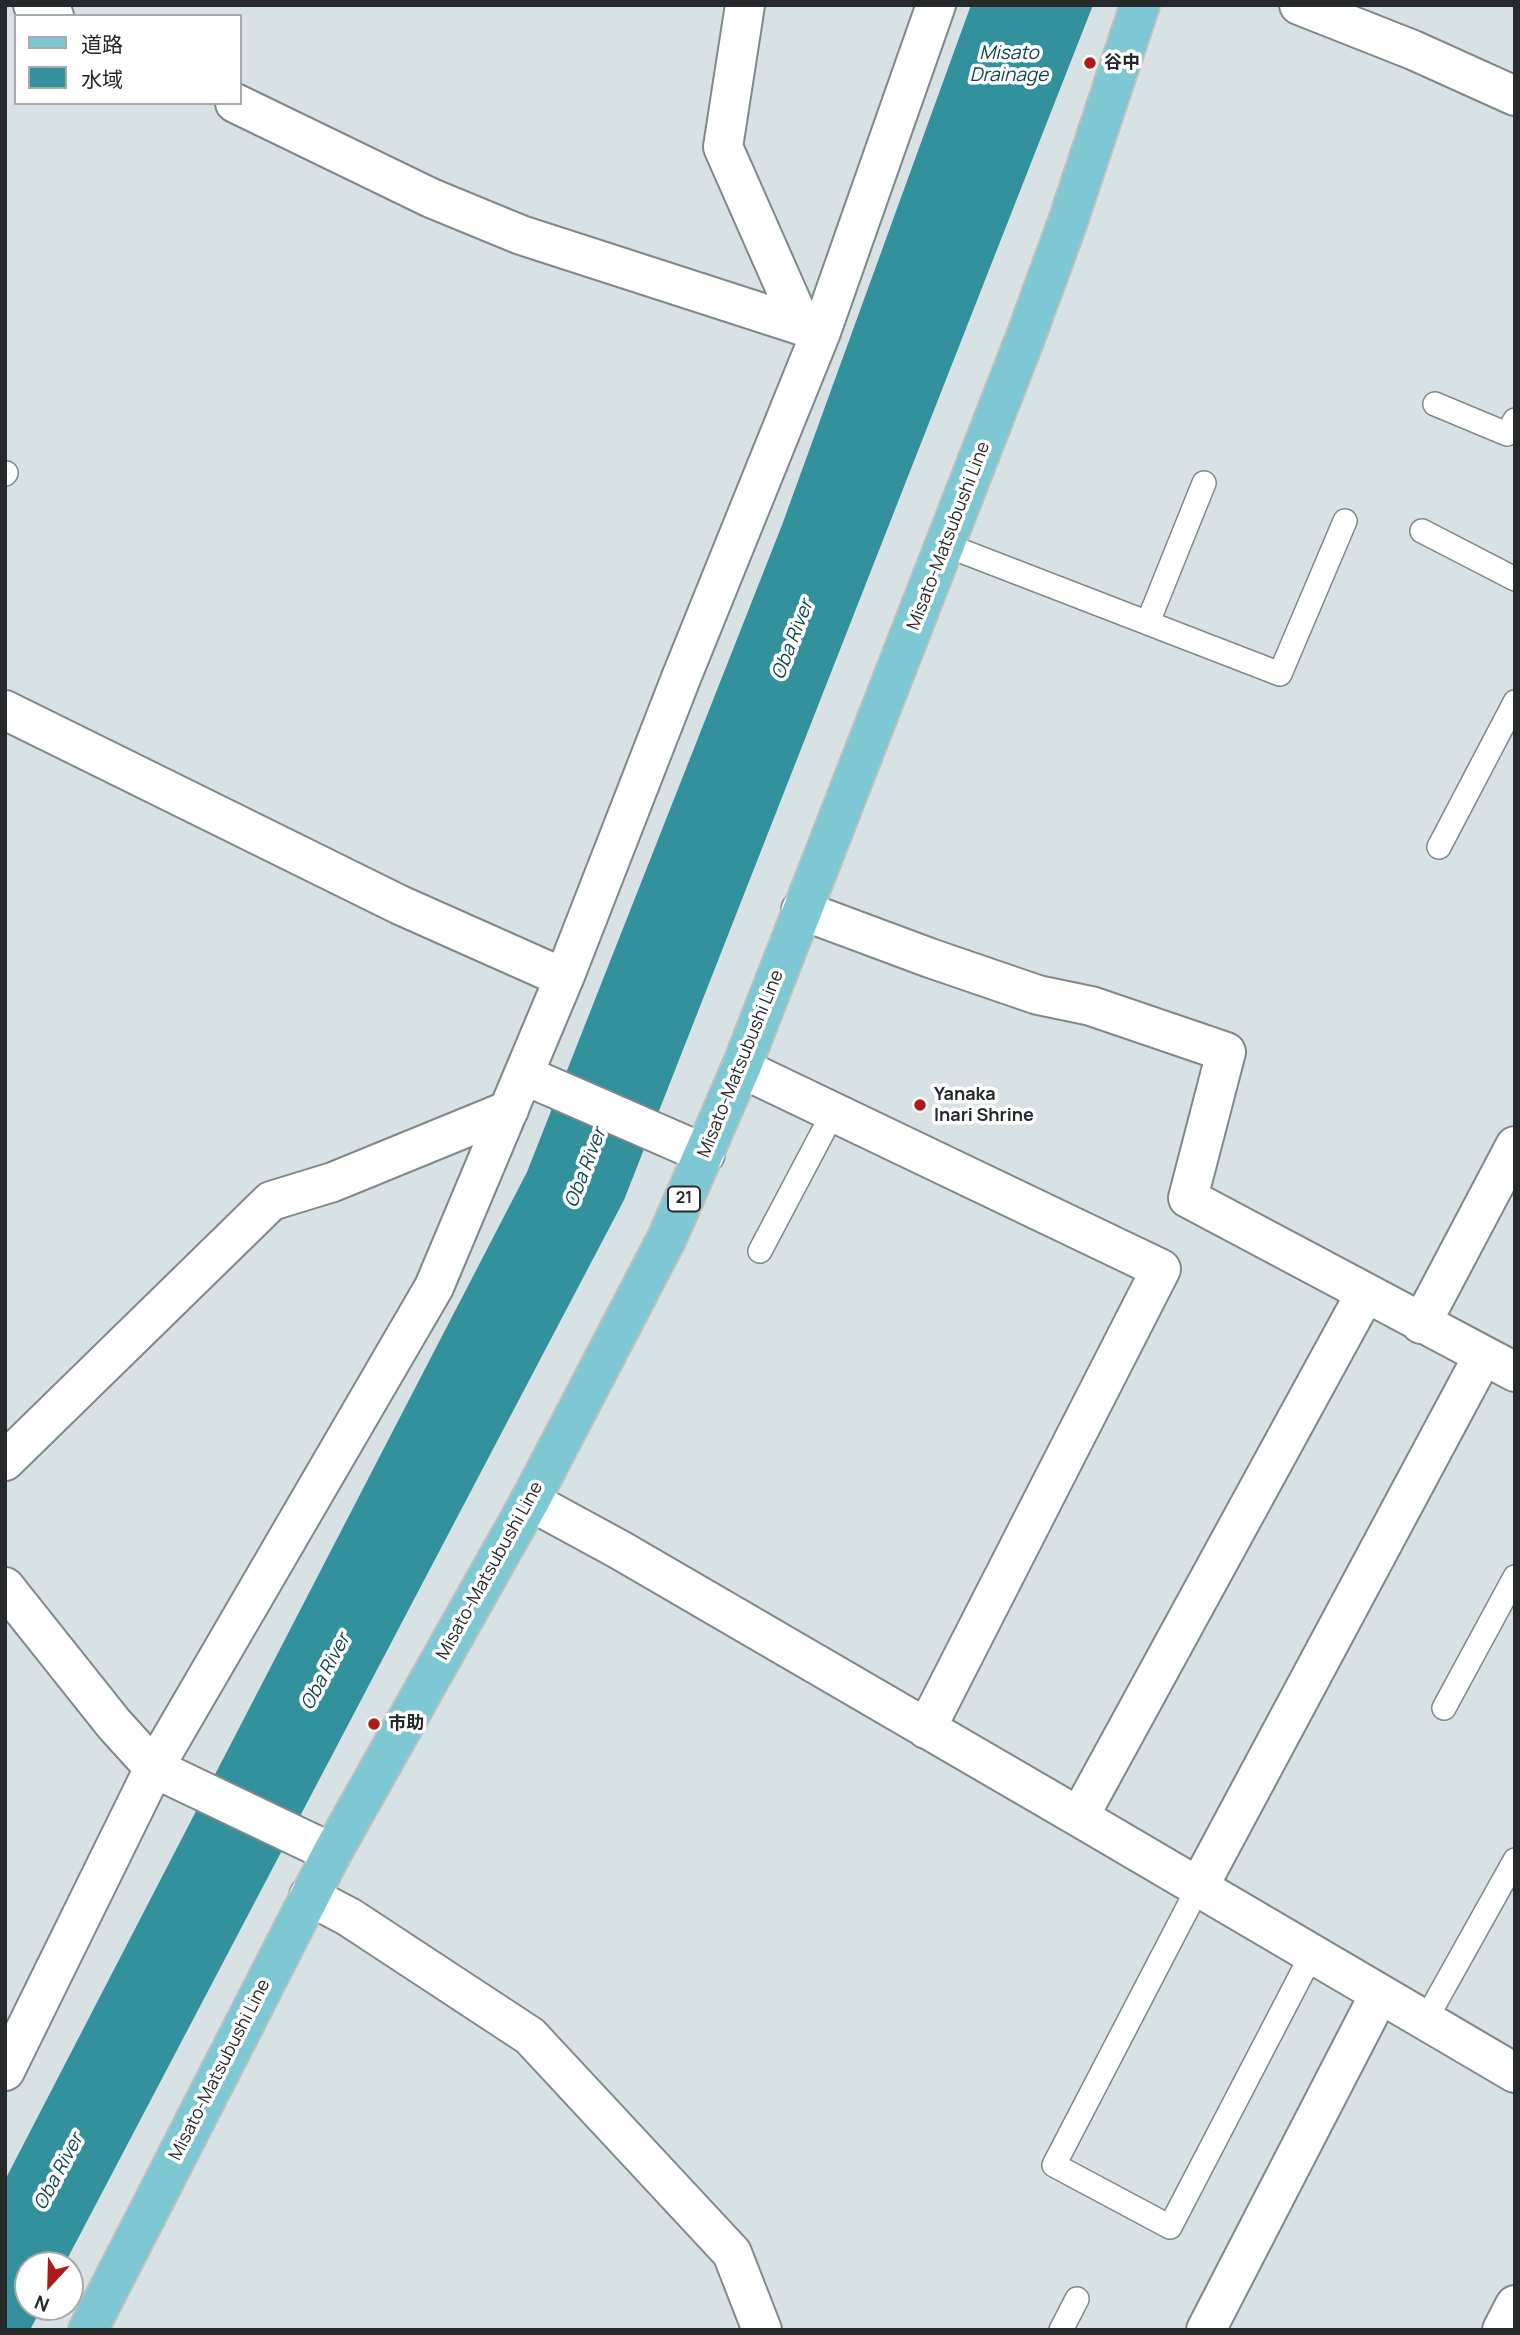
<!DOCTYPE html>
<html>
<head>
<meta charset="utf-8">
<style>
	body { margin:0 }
	#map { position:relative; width:1520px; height:2335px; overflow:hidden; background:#d8e2e4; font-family:Manrope,"Noto Sans JP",sans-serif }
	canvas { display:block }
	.frame { position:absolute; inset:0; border:7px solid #25292a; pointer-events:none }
	.legend { position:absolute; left:14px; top:14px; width:228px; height:91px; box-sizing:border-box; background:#fff; border:2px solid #a8a9aa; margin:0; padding:9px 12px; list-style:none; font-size:21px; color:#25292a }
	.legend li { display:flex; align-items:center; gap:14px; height:35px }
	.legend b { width:35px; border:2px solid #a8a9aa }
	.north { position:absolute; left:14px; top:2251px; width:70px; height:70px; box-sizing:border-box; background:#fff; border:2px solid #a8a9aa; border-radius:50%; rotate:202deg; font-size:19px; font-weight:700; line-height:28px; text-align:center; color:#25292a }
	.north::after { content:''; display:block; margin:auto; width:24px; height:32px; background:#ad1c18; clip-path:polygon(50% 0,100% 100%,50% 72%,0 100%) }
</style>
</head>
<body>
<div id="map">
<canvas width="1520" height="2335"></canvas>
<div class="frame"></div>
<ul class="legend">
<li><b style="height:9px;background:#7dc8d2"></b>道路</li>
<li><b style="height:19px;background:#33909d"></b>水域</li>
</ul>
<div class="north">N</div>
</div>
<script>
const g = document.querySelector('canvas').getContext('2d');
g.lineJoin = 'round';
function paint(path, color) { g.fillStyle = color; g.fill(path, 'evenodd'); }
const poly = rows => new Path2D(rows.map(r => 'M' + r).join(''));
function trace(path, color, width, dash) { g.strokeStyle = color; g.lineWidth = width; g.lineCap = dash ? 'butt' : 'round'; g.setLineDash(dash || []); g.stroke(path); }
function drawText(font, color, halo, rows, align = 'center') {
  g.font = font + ' Manrope,"Noto Sans JP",sans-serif'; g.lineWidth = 7; g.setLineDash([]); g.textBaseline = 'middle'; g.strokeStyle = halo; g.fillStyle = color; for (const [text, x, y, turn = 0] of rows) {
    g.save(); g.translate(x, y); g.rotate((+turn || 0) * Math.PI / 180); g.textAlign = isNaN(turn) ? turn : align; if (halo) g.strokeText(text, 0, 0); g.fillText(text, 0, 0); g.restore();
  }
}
paint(poly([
	[971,5,1093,5,624,1200,64,2265,28,2265,28,2307,42,2307,30,2330,5,2330,5,2180,527,1172,782,525]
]), '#33909d');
const lane = poly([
	[1435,404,1507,434,1515,420],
	[5,474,6,473],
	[1422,531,1515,579],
	[946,545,1280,674,1345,521],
	[1148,622,1204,483],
	[1439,847,1515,702],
	[760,1251,834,1111],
	[1444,1708,1515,1577],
	[1198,1888,1054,2165,1170,2227,1312,1954],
	[1425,2021,1515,1860],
	[1061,2330,1077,2299]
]);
const street = poly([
	[33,5,54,16],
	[745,5,723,147,802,326],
	[1299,5,1413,50,1515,96],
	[235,103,431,198,521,235,821,332],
	[5,710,400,905,564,978],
	[801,910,930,958,1038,995,1091,1006,1226,1052,1188,1198,1515,1372],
	[741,1068,1161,1269,926,1729],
	[524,1075,705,1154],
	[1421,1324,1515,1146],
	[5,1461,271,1201,333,1182,509,1110],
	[530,1501,620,1550,1079,1817,1515,2073],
	[5,1587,114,1724,154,1768,332,1853],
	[1079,1817,1365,1294],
	[1198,1888,1483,1356],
	[309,1896,349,1917,530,2036,732,2253,762,2330],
	[5,2071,154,1768,434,1287,564,978,681,678,821,332,936,5],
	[1206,2330,1379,1995],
	[1502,2330,1515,2305]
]);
const primary = poly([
	[88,2330,332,1853,530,1501,667,1238,741,1068,1026,336,1067,224,1140,5]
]);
trace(lane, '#7f888a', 26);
trace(street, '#7f888a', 42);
trace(primary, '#bebfbf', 42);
trace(lane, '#fff', 23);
trace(street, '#fff', 38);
trace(primary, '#7dc8d2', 38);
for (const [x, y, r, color] of [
	[1090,63,7,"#ad1c18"],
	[920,1105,7,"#ad1c18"],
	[374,1724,7,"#ad1c18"]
]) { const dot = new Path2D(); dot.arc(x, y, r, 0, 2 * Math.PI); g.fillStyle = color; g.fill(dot); trace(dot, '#fff', 2.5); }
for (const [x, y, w] of [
	[684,1199,32]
]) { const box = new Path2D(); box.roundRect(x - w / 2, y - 12.5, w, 25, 5); g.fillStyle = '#fff'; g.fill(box); trace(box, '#25292a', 2); }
drawText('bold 16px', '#25292a', null, [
	["21",684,1199]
]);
drawText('bold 18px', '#25292a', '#fff', [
	["谷中",1104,63],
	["Yanaka",934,1095],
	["Inari Shrine",934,1116],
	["市助",388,1724]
], 'left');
drawText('18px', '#25292a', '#fff', [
	["Misato-Matsubushi Line",949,536,-69],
	["Misato-Matsubushi Line",741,1064,-68],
	["Misato-Matsubushi Line",490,1571,-61],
	["Misato-Matsubushi Line",220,2070,-63]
]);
drawText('italic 19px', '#0e454c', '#fff', [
	["Misato",1009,54],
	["Drainage",1009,76],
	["Oba River",793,640,-69],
	["Oba River",586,1168,-69],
	["Oba River",326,1672,-62],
	["Oba River",59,2172,-62]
]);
</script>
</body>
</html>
